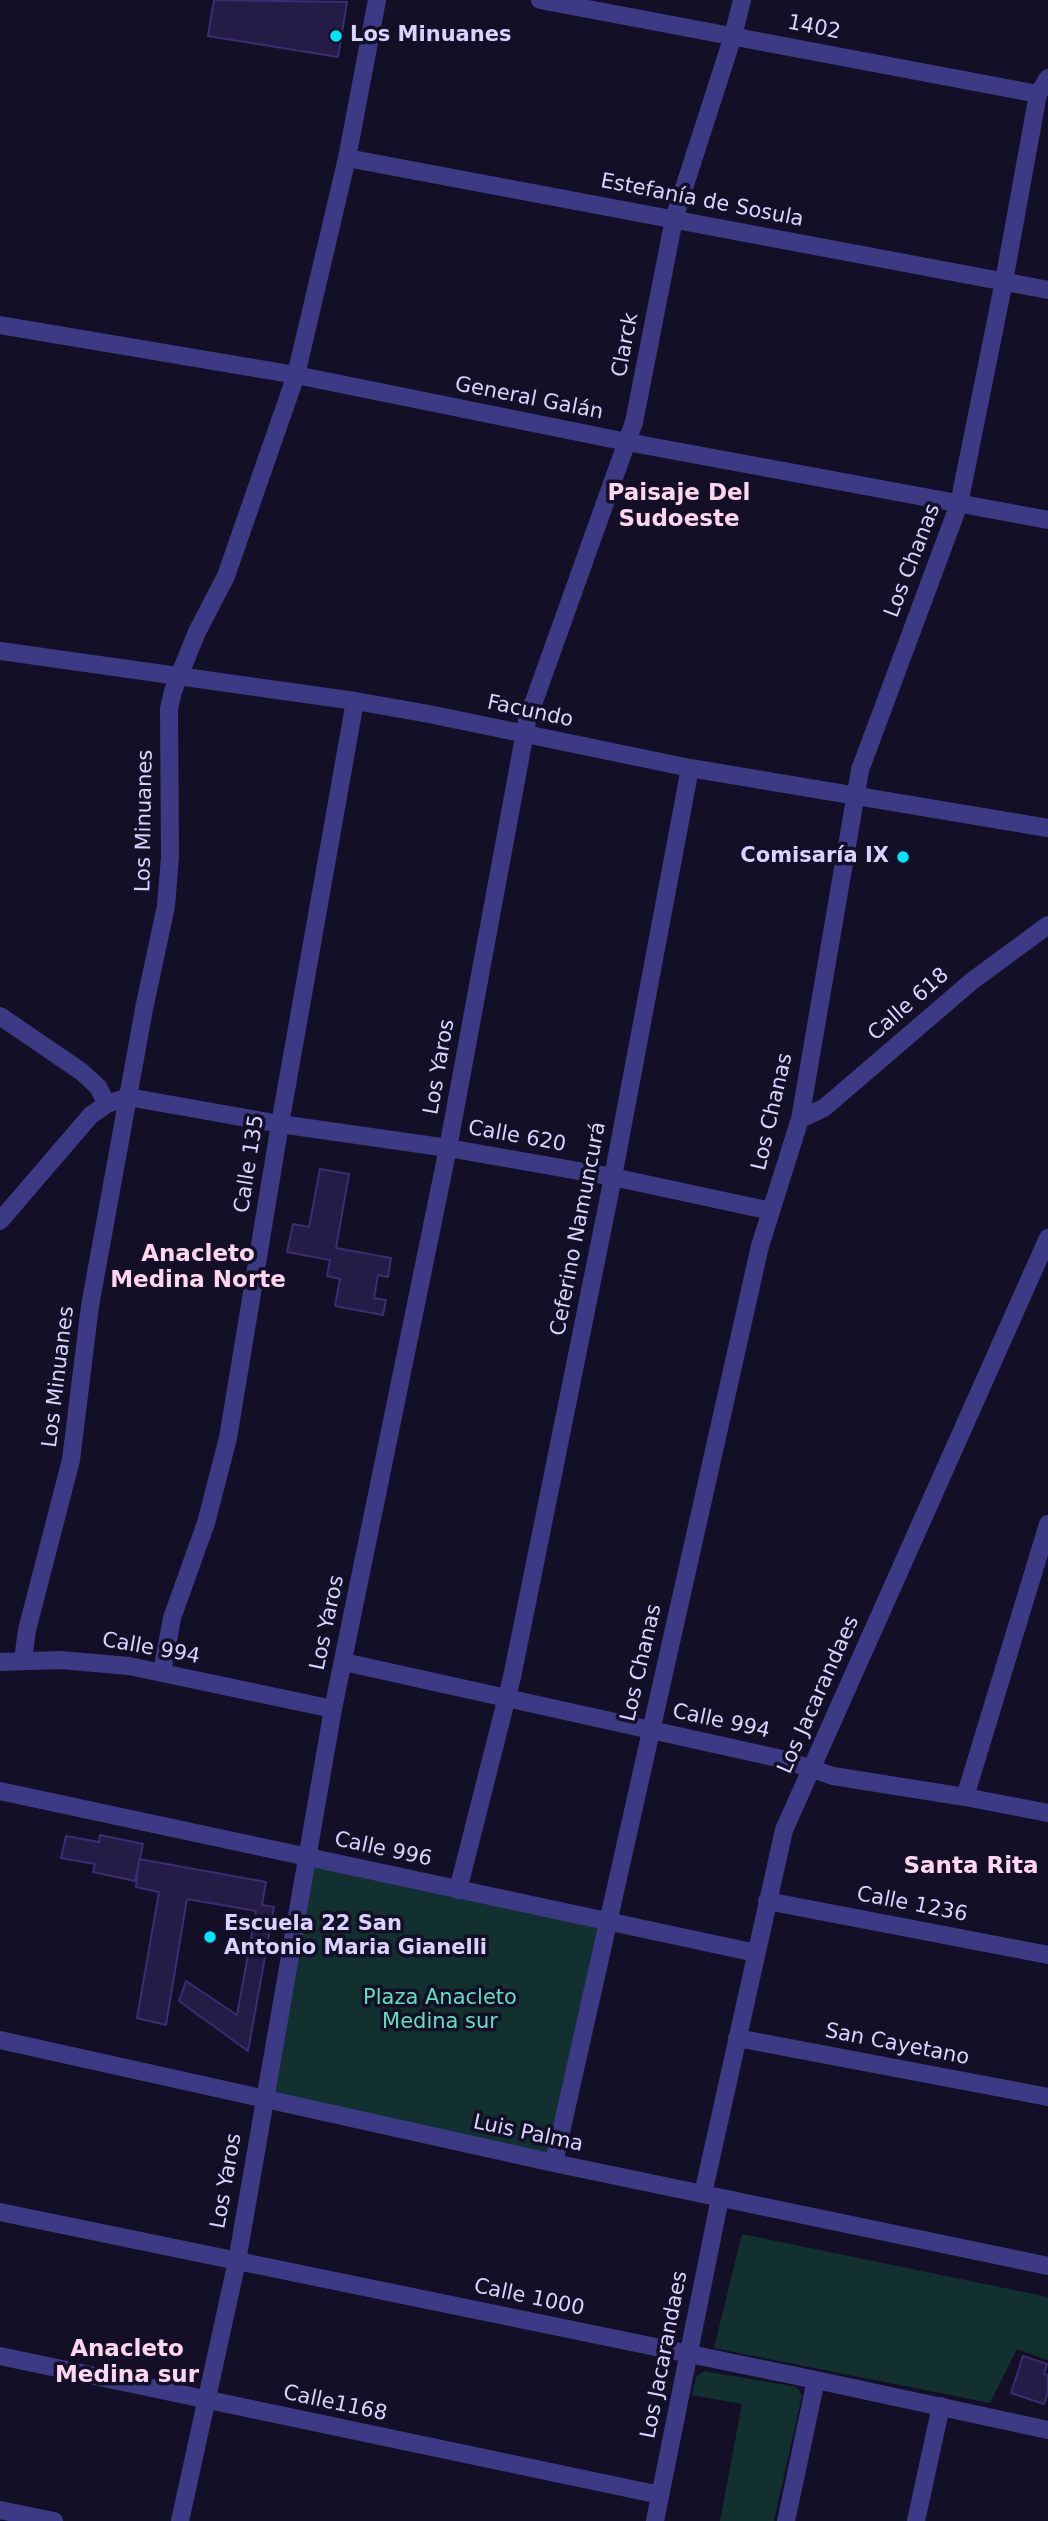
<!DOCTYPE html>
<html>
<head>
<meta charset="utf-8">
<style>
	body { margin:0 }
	canvas { display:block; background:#130f26 }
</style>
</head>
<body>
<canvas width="1048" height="2521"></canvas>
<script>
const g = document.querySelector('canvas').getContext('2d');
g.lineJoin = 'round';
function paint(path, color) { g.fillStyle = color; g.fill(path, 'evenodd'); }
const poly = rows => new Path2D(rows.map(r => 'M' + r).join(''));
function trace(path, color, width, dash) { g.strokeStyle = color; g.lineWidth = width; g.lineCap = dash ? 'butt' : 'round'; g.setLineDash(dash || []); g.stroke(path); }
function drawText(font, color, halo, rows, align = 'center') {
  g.font = font + ' "DejaVu Sans",sans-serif'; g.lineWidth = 7; g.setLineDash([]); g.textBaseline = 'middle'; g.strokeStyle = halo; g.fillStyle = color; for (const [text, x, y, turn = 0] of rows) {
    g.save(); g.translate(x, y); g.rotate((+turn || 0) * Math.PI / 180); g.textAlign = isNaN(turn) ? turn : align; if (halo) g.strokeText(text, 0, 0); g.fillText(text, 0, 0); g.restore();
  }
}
paint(poly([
	[306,1857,608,1922,554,2163,265,2098],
	[742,2234,1048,2297,1048,2360,1017,2349,990,2403,714,2348],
	[704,2371,797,2387,802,2395,774,2521,720,2521,742,2404,692,2395,696,2377]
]), '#12302f');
const building = poly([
	[214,0,347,2,338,57,208,36,214,0],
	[320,1169,349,1174,336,1248,391,1258,388,1277,378,1275,374,1298,386,1300,383,1315,335,1306,340,1279,327,1276,330,1260,287,1252,293,1224,309,1227,320,1169],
	[100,1835,143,1844,135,1881,93,1872,95,1864,61,1858,66,1836,99,1842,100,1835],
	[139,1859,266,1882,262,1905,274,1907,248,2051,179,2001,186,1981,237,2015,256,1911,187,1899,166,2025,137,2018,159,1892,136,1887,139,1859],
	[1023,2356,1047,2364,1044,2374,1048,2375,1048,2392,1044,2404,1011,2393,1023,2356]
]);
paint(building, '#241b47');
trace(building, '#3b2d73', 2);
trace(poly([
	[540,0,1038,94],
	[347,158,1048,290],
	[0,325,296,375,627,442,1048,520],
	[0,651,355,701,429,714,690,768,1048,828],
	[0,1016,82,1072,98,1087,107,1104],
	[800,1119,824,1108,972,981,1048,925],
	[0,1221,91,1115,107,1104,128,1097,280,1124,448,1148,613,1177,771,1211],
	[23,1660,27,1630,71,1460,90,1306,144,1009,166,906,170,857,169,709,173,691,197,632,226,576,296,375,347,158,377,0],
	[0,1662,60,1660,129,1666,333,1709],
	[344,1662,782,1759,833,1776,965,1797,1048,1813],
	[162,1672,172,1618,206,1523,228,1438,280,1124,355,701],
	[0,1791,756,1953],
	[965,1797,1048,1524],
	[458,1890,512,1677,613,1177,690,768],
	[767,1901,1048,1955],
	[737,2038,1048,2097],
	[0,2040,554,2163,1048,2266],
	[554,2163,760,1246,800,1119,860,770,959,504,1004,281,1038,94,1048,78],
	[703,2194,784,1830,1048,1238],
	[0,2212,816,2380,1048,2430],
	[0,2356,660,2495],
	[0,2510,54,2521],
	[180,2521,237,2261,333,1709,448,1148,527,721,634,422,674,219,733,36,742,0],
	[655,2521,720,2198],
	[786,2521,816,2380],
	[916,2521,941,2406]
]), '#3d3a85', 18);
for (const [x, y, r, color] of [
	[336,36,7,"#00e5ff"],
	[903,857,7,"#00e5ff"],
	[210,1937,7,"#00e5ff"]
]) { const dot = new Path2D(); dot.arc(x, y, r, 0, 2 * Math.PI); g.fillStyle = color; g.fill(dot); trace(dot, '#130f26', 2.5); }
drawText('21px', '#d9d4ff', '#130f26', [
	["1402",814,28,11],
	["Estefanía de Sosula",702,201,11],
	["Clarck",626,345,-79],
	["General Galán",529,399,11],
	["Los Chanas",913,561,-69],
	["Facundo",530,712,12],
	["Los Minuanes",145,821,-89],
	["Calle 618",909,1005,-41],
	["Los Yaros",440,1067,-80],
	["Los Chanas",773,1112,-77],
	["Calle 620",517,1137,10],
	["Calle 135",250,1164,-81],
	["Ceferino Namuncurá",579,1229,-79],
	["Los Minuanes",59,1377,-83],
	["Los Yaros",328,1623,-78],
	["Calle 994",151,1649,10],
	["Los Chanas",642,1663,-77],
	["Los Jacarandaes",819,1695,-66],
	["Calle 994",721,1722,12],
	["Calle 996",383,1850,12],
	["Calle 1236",912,1905,11],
	["San Cayetano",897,2045,11],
	["Luis Palma",528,2134,12],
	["Los Yaros",227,2181,-80],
	["Calle 1000",529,2298,12],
	["Los Jacarandaes",665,2355,-79],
	["Calle1168",335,2404,12]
]);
drawText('bold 21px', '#d9d4ff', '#130f26', [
	["Los Minuanes",350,36],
	["Comisaría IX",889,857,"right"],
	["Escuela 22 San",224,1925],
	["Antonio Maria Gianelli",224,1949]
], 'left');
drawText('21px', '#5fe0c0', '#130f26', [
	["Plaza Anacleto",440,1999],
	["Medina sur",440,2023]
]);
drawText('bold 23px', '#ffd6f0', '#130f26', [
	["Paisaje Del",679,494],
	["Sudoeste",679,520],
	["Anacleto",198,1255],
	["Medina Norte",198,1281],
	["Santa Rita",971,1867],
	["Anacleto",127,2350],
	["Medina sur",127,2376]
]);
</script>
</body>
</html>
